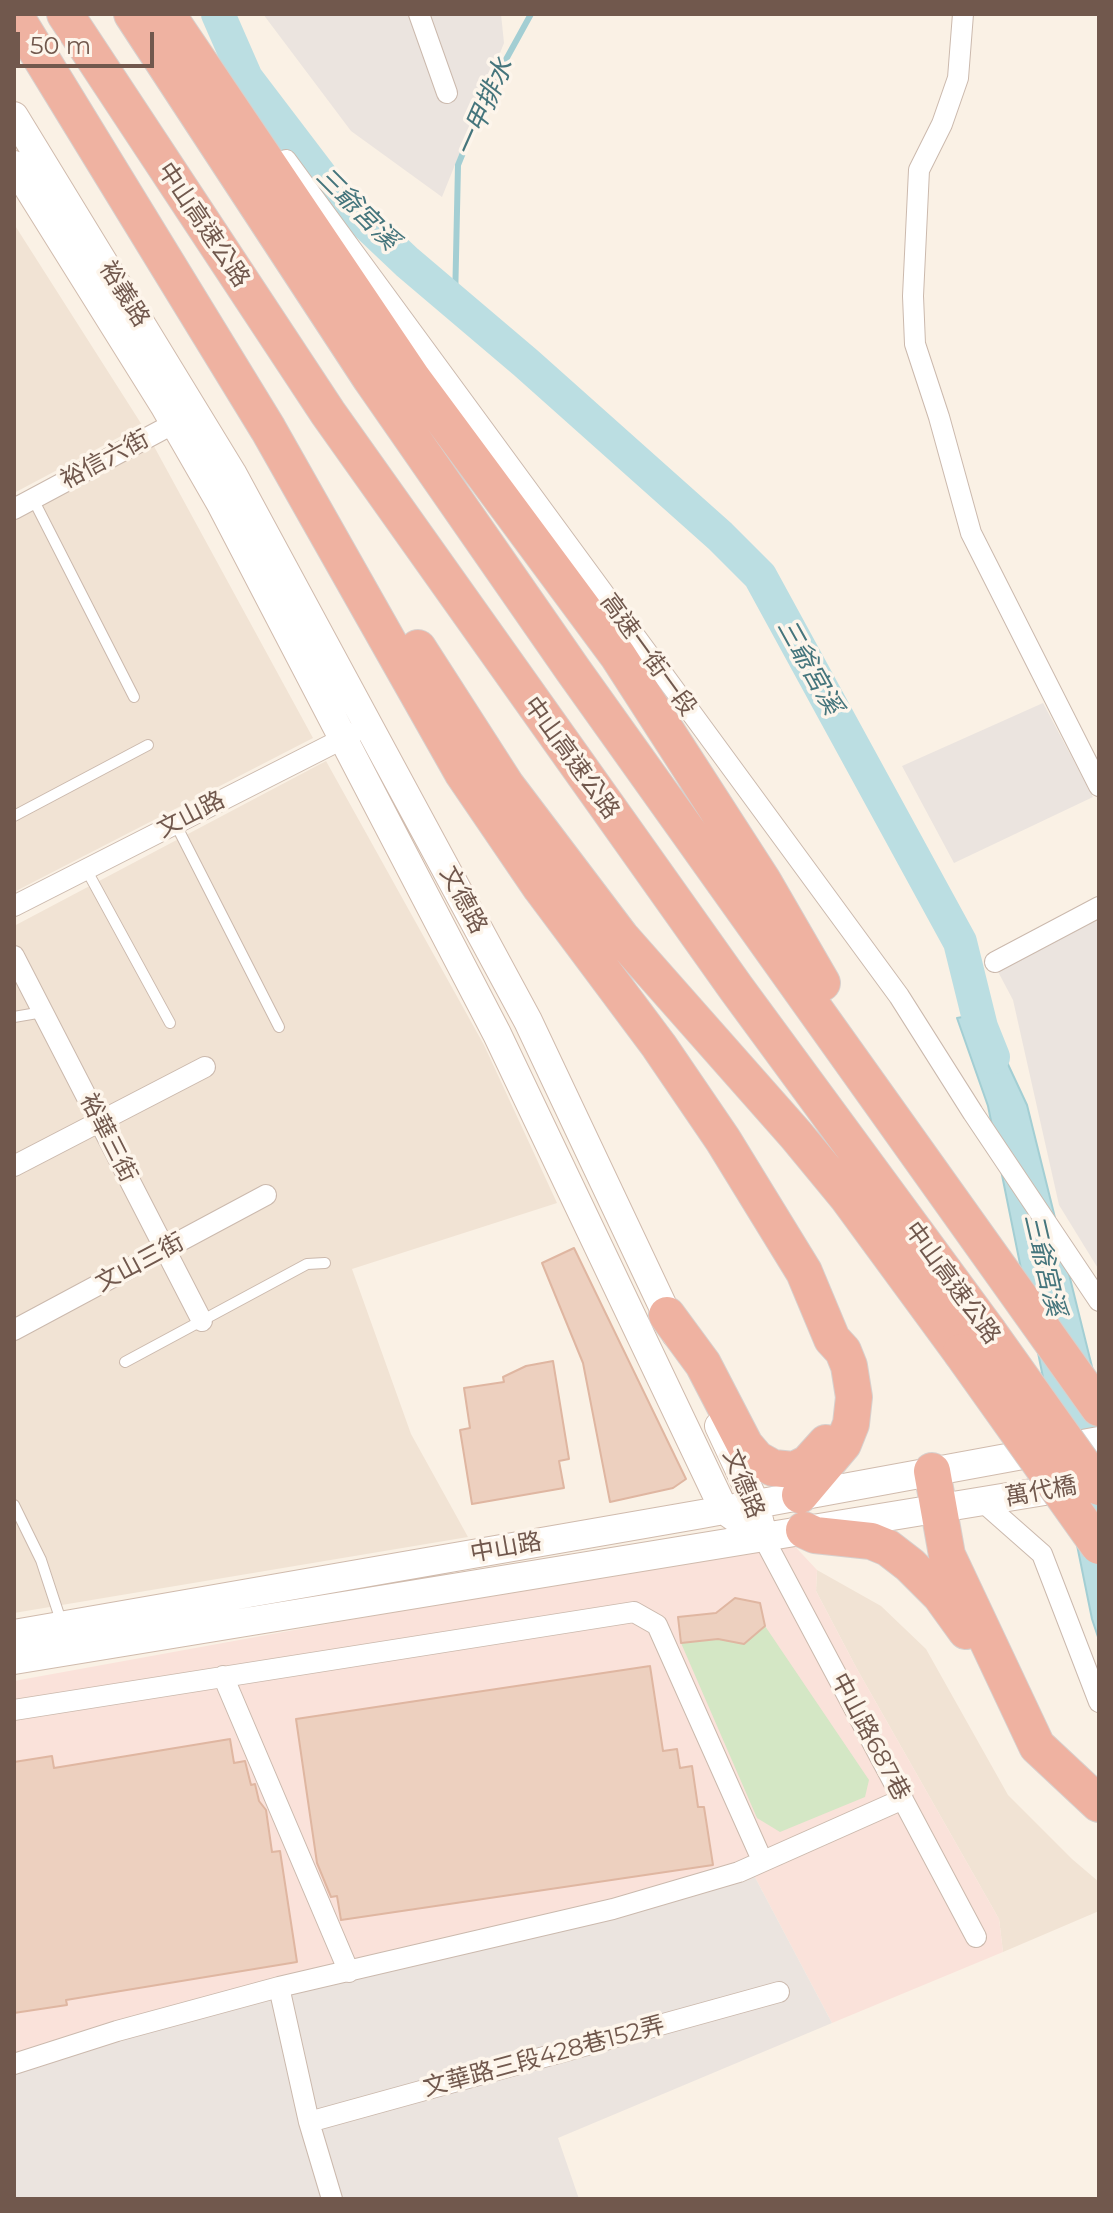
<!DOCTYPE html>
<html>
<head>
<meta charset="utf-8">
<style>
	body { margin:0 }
	#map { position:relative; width:1113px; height:2213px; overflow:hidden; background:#faf1e5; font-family:Montserrat,sans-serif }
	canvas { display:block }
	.frame { position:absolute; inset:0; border:16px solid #71584d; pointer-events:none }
	.scale { position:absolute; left:16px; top:32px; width:138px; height:36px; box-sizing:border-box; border:4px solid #71584d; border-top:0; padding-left:10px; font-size:24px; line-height:28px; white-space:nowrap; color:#71584d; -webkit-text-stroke:6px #fdf5eb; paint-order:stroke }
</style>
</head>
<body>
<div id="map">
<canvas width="1113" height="2213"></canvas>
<div class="frame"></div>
<div class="scale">50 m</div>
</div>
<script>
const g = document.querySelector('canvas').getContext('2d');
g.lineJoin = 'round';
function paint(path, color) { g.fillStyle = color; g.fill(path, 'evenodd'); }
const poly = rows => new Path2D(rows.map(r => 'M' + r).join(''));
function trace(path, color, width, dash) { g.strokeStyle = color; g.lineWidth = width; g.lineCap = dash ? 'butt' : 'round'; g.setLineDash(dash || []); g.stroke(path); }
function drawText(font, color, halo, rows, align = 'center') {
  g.font = font + ' Montserrat,"Noto Sans TC",sans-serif'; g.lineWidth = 7; g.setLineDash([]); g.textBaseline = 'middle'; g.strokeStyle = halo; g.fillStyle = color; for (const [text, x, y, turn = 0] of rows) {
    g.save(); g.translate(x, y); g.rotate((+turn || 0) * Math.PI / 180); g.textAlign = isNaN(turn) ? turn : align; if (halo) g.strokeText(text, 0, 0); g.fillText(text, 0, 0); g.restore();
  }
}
paint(poly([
	[14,224,142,425,14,493],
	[150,439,313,738,14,892,14,508],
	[326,761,484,1045,557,1203,352,1269,411,1434,468,1537,14,1613,14,926],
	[817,1570,881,1606,926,1649,1008,1795,1072,1859,1099,1882,1099,1911,1003,1952,999,1919,857,1669,816,1591]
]), '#f1e3d4');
paint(poly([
	[789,1540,817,1570,816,1591,857,1669,999,1919,1003,1952,832,2023,748,1864,14,2058,14,1681]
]), '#fae2da');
paint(poly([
	[263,14,501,14,504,43,442,197,351,131],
	[1043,703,1093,797,954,863,902,766],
	[1099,911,1099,1270,1059,1205,1013,1000,995,966],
	[748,1864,832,2023,558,2138,579,2199,14,2199,14,2058]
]), '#ebe4df');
paint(poly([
	[765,1626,869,1780,865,1797,780,1832,757,1818,681,1643,718,1639,744,1644]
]), '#d4e7c5');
const water = poly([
	[984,1013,1027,1105,1099,1395,1099,1640,1092,1619,988,1106,957,1018,984,1013]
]);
paint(water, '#bbdee2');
trace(water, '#a3ced3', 2);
trace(poly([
	[455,303,458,165,487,94,531,14]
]), '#a3ced3', 6);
trace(poly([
	[218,14,246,78,332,191,407,262,526,363,720,536,760,576,960,942,981,1027,993,1057]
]), '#bbdee2', 34);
const building = poly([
	[574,1248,686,1479,673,1488,610,1502,583,1363,542,1263,574,1248],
	[553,1361,569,1459,559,1461,564,1488,472,1504,460,1430,470,1428,464,1388,504,1382,503,1377,526,1366,553,1361],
	[735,1598,760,1603,765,1626,744,1644,718,1639,681,1643,678,1617,716,1613,735,1598],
	[650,1666,663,1751,677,1749,680,1768,692,1766,698,1807,704,1807,713,1865,341,1920,337,1896,331,1897,317,1863,296,1719,650,1666],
	[230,1739,234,1763,245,1761,251,1785,255,1784,259,1801,266,1810,272,1852,280,1851,297,1962,66,2000,67,2005,14,2013,14,1762,52,1756,54,1768,230,1739]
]);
paint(building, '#edd0bf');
trace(building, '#dfb6a1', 2);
const lane = poly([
	[33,499,134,697],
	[14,816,148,745],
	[175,823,279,1027],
	[86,869,170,1023],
	[14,1017,43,1012],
	[125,1362,307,1264,325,1263],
	[14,1505,41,1560,62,1624]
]);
const street = poly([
	[419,14,447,93],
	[963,14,958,78,942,124,919,170,913,296,915,344,939,417,971,533,1099,786],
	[286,160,899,996,973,1113,1099,1301],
	[14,509,186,417],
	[14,906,354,733],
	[14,956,202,1321],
	[995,962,1099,907],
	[14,1166,205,1067],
	[14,1330,266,1195],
	[983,1502,1042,1554,1099,1702],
	[763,1537,976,1937],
	[223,1676,349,1972],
	[14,1710,634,1612,657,1625,762,1860],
	[279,1987,309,2122,332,2199],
	[14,2064,117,2031,279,1987,613,1909,739,1872,903,1799],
	[309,2122,779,1992]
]);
const secondary = poly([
	[14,116,232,473,528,1021,676,1334],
	[14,165,164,405,221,504,497,1034,724,1510,763,1537],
	[719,1426,755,1503,763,1537],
	[14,1634,702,1514,1099,1441],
	[14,1660,1075,1486]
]);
const highway = poly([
	[14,14,268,429,462,772,541,888,659,1046,723,1140,804,1272,832,1339,843,1351,849,1366,854,1397,851,1424,843,1444,800,1495],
	[65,14,328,413,736,988,988,1331],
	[132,14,371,379,573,670,1099,1408],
	[167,14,413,379,618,656,763,881,822,983],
	[418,648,506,785,621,937,796,1135,848,1198,961,1352],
	[667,1315,703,1364,745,1445,757,1459,773,1468,794,1470,808,1463,826,1443],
	[932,1471,947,1555,1037,1746,1099,1804],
	[804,1530,815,1535,871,1541,888,1548,910,1565,940,1595,966,1631]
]);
trace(lane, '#cbb9ad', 12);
trace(street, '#cbb9ad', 22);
trace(secondary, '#d0bbad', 30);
trace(highway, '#d7d0cd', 38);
trace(lane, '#fff', 10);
trace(street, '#fff', 20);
trace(secondary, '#fff', 28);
trace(highway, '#efb2a1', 36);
const highwayBridge = poly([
	[988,1331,1099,1487],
	[961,1352,1099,1546]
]);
trace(highwayBridge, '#d7d0cd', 38, []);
trace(highwayBridge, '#efb2a1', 36);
drawText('24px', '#71584d', '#fdf5eb', [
	["中山高速公路",203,225,56],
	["裕義路",124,294,58],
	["裕信六街",105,460,-28],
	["高速一街一段",648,655,54],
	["中山高速公路",571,758,54],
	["文山路",191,815,-27],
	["文德路",463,900,62],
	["裕華三街",108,1138,63],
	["文山三街",140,1263,-28],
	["中山高速公路",952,1283,54],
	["文德路",743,1484,68],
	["萬代橋",1041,1492,-10],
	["中山路",506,1548,-10],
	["中山路687巷",870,1737,62],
	["文華路三段428巷152弄",544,2057,-15]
]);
drawText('italic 26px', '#45757c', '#fdf5eb', [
	["一甲排水",485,108,-66],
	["三爺宮溪",357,209,45],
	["三爺宮溪",809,667,61],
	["三爺宮溪",1044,1265,77]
]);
</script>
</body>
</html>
